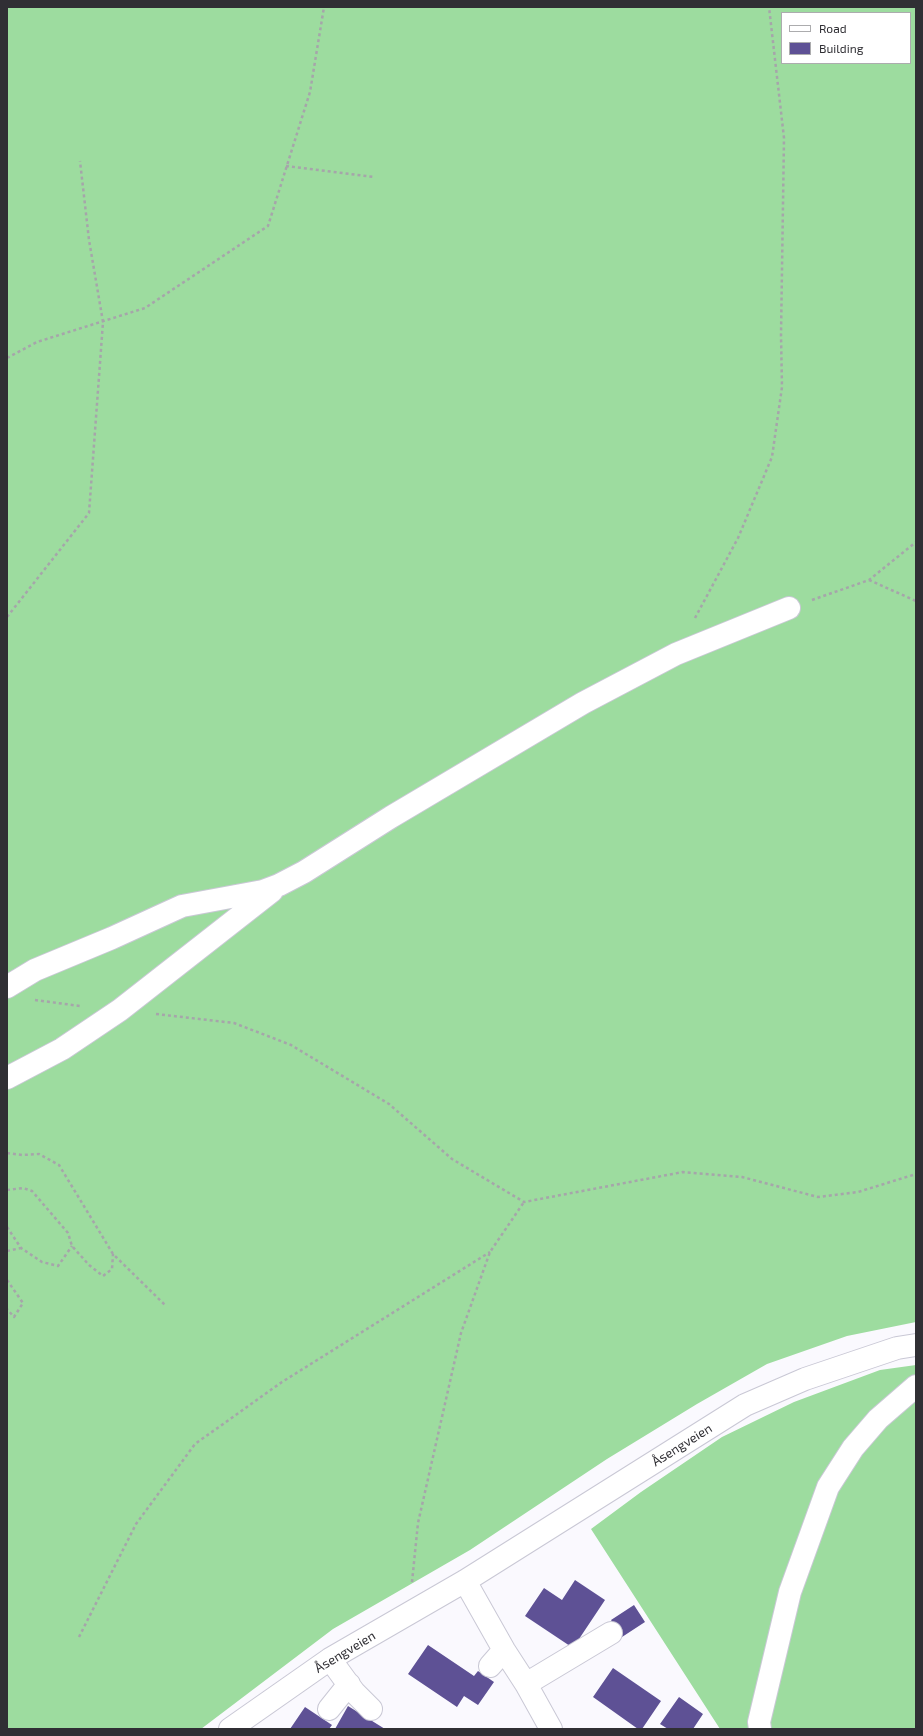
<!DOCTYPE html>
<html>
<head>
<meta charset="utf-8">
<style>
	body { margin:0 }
	#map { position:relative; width:923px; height:1736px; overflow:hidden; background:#faf9fe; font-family:"Exo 2",sans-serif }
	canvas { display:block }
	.frame { position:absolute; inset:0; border:8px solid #302f34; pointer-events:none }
	.legend { position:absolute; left:781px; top:12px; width:130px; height:52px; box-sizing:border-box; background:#fff; border:1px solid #acacae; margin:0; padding:5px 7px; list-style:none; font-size:12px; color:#302f34 }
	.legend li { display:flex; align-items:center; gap:8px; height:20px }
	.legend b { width:20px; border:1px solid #acacae }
</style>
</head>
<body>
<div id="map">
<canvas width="923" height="1736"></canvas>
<div class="frame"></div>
<ul class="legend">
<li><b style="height:5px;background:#fff"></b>Road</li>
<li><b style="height:11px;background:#5e5195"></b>Building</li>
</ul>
</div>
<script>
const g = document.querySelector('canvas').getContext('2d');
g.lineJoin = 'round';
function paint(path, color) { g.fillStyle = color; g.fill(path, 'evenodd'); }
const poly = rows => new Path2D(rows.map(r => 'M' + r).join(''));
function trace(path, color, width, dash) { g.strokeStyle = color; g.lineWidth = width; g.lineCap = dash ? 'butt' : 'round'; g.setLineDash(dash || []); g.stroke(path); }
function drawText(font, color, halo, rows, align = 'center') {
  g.font = font + ' "Exo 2",sans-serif'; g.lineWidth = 4; g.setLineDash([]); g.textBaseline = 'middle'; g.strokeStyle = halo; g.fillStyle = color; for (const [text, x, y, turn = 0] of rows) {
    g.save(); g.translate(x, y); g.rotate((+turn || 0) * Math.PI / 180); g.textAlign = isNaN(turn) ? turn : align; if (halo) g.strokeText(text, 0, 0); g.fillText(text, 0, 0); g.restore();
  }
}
paint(poly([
	[7,7,916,7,916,1322,847,1336,767,1364,697,1404,607,1459,470,1550,333,1629,201,1729,7,1729],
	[782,13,910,13,910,63,782,63],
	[916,1365,916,1729,720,1729,591,1529,641,1492,722,1437,794,1402,880,1370]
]), '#9ddc9f');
paint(poly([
	[575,1580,605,1600,573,1648,525,1616,544,1588,562,1600],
	[634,1605,645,1622,622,1637,611,1620],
	[428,1645,474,1676,478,1671,494,1682,478,1705,464,1696,457,1707,408,1674],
	[613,1668,661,1701,642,1729,638,1729,593,1697],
	[679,1697,703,1714,693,1729,668,1729,660,1724],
	[348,1706,385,1729,335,1729],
	[305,1707,332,1725,329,1729,290,1729]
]), '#5e5195');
const minor = poly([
	[7,987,35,970,112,938,182,906,263,891,279,885,304,872,391,817,583,703,676,654,789,608],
	[7,1078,62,1049,120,1010,272,891],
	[465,1581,504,1650,526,1684,551,1729],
	[330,1659,354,1692,371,1709],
	[490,1666,504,1650],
	[526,1684,611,1633],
	[329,1709,349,1684],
	[230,1729,330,1659,465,1581,745,1405,805,1379,897,1348,916,1345],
	[760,1729,759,1722,790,1592,828,1487,853,1448,878,1419,916,1386]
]);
trace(minor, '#c9c8d5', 24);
trace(poly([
	[286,166,374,177],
	[7,358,37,342,145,308,268,226,310,92,324,7],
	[869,580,916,601],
	[812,600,869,580,916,542],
	[7,617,89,513,103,322,89,240,80,161],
	[695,618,738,538,772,457,782,387,781,335,784,138,769,7],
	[35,1000,80,1006],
	[156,1014,234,1023,291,1045,389,1104,452,1159,524,1202,683,1172,742,1177,818,1197,858,1192,916,1174],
	[7,1153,22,1155,39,1154,59,1165,113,1254,165,1305],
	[7,1190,23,1188,32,1191,68,1233,72,1246,89,1265,103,1276,112,1269,113,1254],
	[7,1227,21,1248,42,1262,58,1266,72,1246],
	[7,1251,21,1248],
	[7,1280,23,1303,14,1317,7,1309],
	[412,1582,418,1523,461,1333,490,1252,524,1202],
	[79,1637,136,1524,195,1444,282,1382,490,1252]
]), '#a6a5aa', 2.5, [3, 3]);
trace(minor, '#fff', 22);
drawText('13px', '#302f34', '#fff', [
	["Åsengveien",682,1445,-32],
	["Åsengveien",345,1652,-31]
]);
</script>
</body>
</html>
